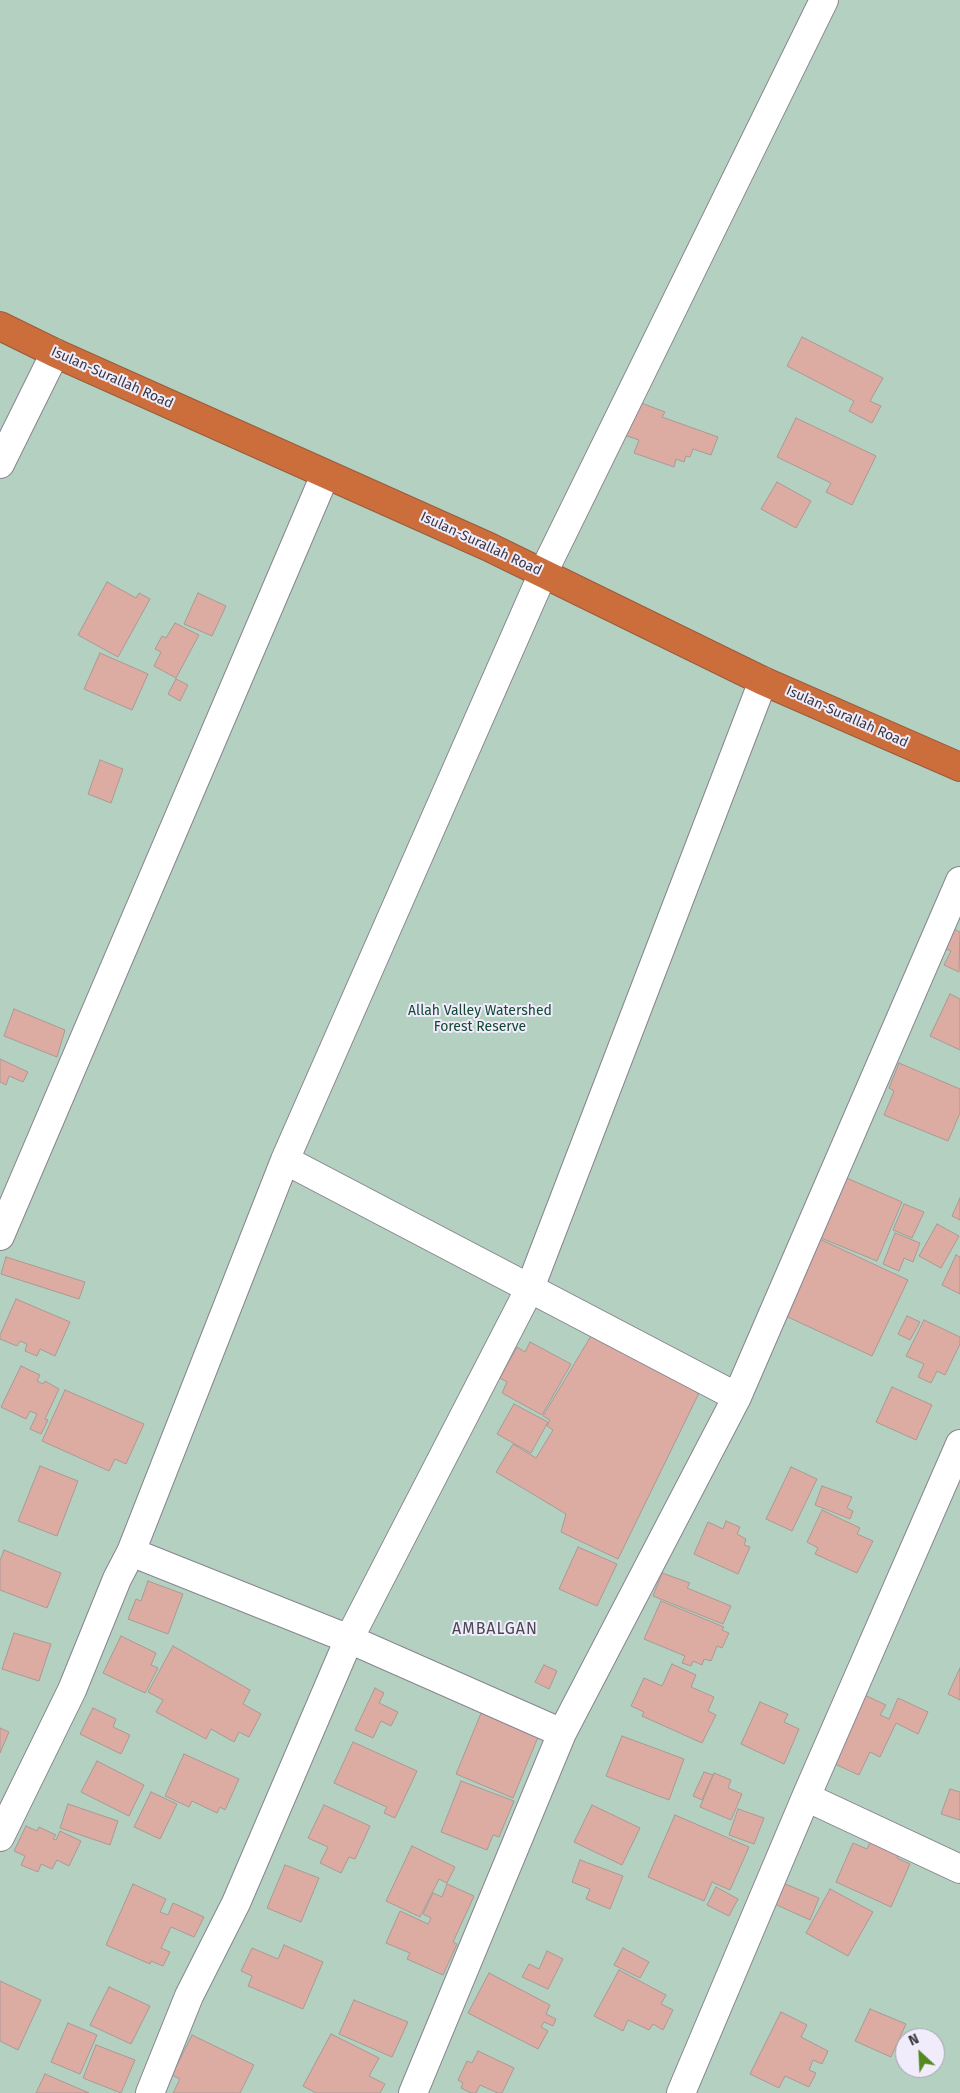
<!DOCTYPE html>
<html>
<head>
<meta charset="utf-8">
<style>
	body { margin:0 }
	#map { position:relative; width:960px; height:2093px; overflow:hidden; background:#e2dfee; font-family:"Fira Sans",sans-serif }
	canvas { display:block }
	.north { position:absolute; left:895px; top:2028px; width:50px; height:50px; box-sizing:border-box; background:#f0ecfc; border:1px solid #a7a4b0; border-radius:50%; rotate:335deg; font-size:14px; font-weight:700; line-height:20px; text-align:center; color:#3a393f }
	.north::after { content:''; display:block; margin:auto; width:18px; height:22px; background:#55881f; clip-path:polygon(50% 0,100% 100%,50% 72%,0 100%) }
</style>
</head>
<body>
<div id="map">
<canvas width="960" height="2093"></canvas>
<div class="north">N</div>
</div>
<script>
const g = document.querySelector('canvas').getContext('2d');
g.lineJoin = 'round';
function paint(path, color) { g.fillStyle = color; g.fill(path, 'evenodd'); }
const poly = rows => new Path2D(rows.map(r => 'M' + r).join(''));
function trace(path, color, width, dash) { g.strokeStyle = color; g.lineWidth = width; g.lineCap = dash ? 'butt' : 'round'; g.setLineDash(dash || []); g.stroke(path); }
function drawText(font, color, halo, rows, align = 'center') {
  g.font = font + ' "Fira Sans",sans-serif'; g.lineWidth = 4; g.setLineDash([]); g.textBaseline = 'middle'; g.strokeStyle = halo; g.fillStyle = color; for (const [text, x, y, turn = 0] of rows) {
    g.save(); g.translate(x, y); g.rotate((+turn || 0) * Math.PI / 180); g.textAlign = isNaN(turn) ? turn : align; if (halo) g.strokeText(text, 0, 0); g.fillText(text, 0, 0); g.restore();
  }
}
paint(poly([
	[0,0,960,0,960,2093,0,2093],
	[905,2038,935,2038,935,2068,905,2068]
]), '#b4d0c0');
const building = poly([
	[802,337,883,378,870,401,881,406,872,423,849,411,854,401,787,366,802,337],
	[636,401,665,412,662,417,718,437,711,455,693,449,690,457,686,456,684,462,676,459,674,467,634,453,639,440,624,435,636,401],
	[796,418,876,456,852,505,826,492,831,483,777,457,796,418],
	[777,482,811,501,796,528,761,509,777,482],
	[107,582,136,598,139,593,150,599,118,657,78,635,107,582],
	[198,593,226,606,212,636,184,624,198,593],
	[175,623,199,635,176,678,154,666,161,652,155,649,162,636,166,638,175,623],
	[100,653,148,674,132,710,84,689,100,653],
	[176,679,188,685,180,701,168,694,176,679],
	[100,760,123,769,111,803,88,794,100,760],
	[950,927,960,932,959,972,944,965,951,951,942,947,950,927],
	[950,994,960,999,960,1050,930,1036,950,994],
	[14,1009,65,1030,57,1057,4,1036,14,1009],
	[0,1059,28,1072,23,1082,9,1076,6,1085,0,1082,0,1059],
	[899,1063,960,1089,960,1113,948,1141,884,1115,894,1091,889,1088,899,1063],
	[842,1176,902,1202,877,1261,816,1236,842,1176],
	[960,1198,960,1220,952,1216,960,1198],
	[904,1204,924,1212,912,1238,893,1230,904,1204],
	[937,1224,959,1236,941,1268,919,1256,937,1224],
	[895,1233,920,1243,913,1262,904,1258,899,1271,883,1264,895,1233],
	[813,1236,908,1280,872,1356,777,1312,813,1236],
	[956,1255,960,1257,960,1294,942,1285,956,1255],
	[6,1257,85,1282,79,1299,1,1274,6,1257],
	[16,1299,70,1322,55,1356,40,1349,37,1356,25,1351,27,1344,20,1341,17,1346,0,1339,0,1335,16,1299],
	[907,1316,920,1322,910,1340,898,1334,907,1316],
	[924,1320,960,1337,960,1344,945,1375,937,1371,931,1383,918,1377,924,1364,906,1356,924,1320],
	[591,1336,699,1393,618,1559,561,1532,566,1514,496,1472,513,1444,536,1458,553,1430,547,1426,550,1420,543,1416,591,1336],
	[530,1342,571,1364,542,1415,502,1393,507,1382,500,1378,517,1347,525,1352,530,1342],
	[21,1366,40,1375,37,1381,43,1384,45,1381,59,1389,45,1419,48,1420,41,1434,30,1429,37,1414,30,1411,26,1419,1,1407,21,1366],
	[892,1387,932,1405,916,1440,876,1422,892,1387],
	[65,1390,144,1424,126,1464,115,1459,109,1471,42,1441,65,1390],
	[514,1404,548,1422,531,1453,497,1434,514,1404],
	[40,1466,78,1481,57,1536,18,1521,40,1466],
	[791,1467,817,1479,792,1531,766,1519,791,1467],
	[822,1486,852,1497,847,1508,853,1511,850,1519,815,1505,822,1486],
	[822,1510,860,1528,857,1534,873,1541,857,1573,815,1554,818,1548,807,1542,822,1510],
	[726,1521,740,1527,737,1534,746,1539,744,1545,750,1547,738,1574,694,1554,708,1522,723,1529,726,1521],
	[578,1547,617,1564,597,1606,559,1589,578,1547],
	[4,1550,61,1573,47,1608,0,1590,0,1561,4,1550],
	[662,1573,690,1583,687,1588,731,1606,723,1624,653,1596,662,1573],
	[148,1581,183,1594,168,1634,128,1619,136,1599,141,1601,148,1581],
	[661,1601,724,1627,722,1630,729,1633,722,1648,717,1646,711,1661,704,1659,702,1665,693,1661,691,1666,682,1663,685,1656,644,1639,661,1601],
	[14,1633,51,1644,39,1681,2,1669,14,1633],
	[121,1636,156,1653,151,1665,158,1668,145,1693,103,1673,121,1636],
	[173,1646,250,1690,243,1704,261,1714,249,1737,239,1732,234,1742,211,1729,206,1739,156,1712,163,1700,148,1692,173,1646],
	[672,1664,696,1675,691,1687,714,1697,708,1711,716,1715,702,1743,642,1716,644,1712,631,1706,644,1678,662,1686,672,1664],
	[544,1665,557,1671,549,1689,535,1682,544,1665],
	[960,1668,960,1700,948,1694,960,1668],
	[375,1688,384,1693,379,1703,398,1712,391,1726,381,1721,373,1738,355,1730,375,1688],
	[858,1692,886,1705,880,1715,889,1719,898,1698,928,1712,918,1734,896,1723,880,1757,870,1752,859,1775,826,1760,858,1692],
	[760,1702,788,1714,784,1722,799,1729,784,1764,741,1744,760,1702],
	[484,1706,529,1725,526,1732,538,1737,513,1798,456,1774,484,1706],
	[93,1708,116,1719,113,1727,130,1735,121,1754,80,1734,93,1708],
	[0,1728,9,1732,0,1753,0,1728],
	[622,1736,684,1759,669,1800,606,1776,622,1736],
	[353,1742,417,1771,395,1818,384,1813,387,1807,334,1783,353,1742],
	[184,1754,239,1779,225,1810,220,1807,217,1813,192,1801,189,1807,165,1796,184,1754],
	[97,1761,144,1785,129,1816,81,1792,97,1761],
	[704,1772,713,1775,702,1800,693,1796,704,1772],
	[714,1773,731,1780,728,1788,742,1794,731,1820,700,1807,714,1773],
	[461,1781,514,1801,499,1837,493,1835,487,1850,441,1832,461,1781],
	[950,1789,960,1792,960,1820,941,1814,950,1789],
	[151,1792,177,1804,160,1839,134,1827,151,1792],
	[68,1804,118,1821,110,1845,60,1828,68,1804],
	[324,1805,370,1826,355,1859,349,1857,341,1873,320,1863,328,1847,308,1838,324,1805],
	[592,1805,640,1828,622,1865,574,1842,592,1805],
	[738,1809,764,1818,754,1844,729,1835,738,1809],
	[675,1815,749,1847,730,1890,712,1882,704,1901,648,1877,675,1815],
	[26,1826,37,1831,39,1827,56,1835,53,1839,56,1840,60,1831,81,1841,69,1866,57,1860,52,1869,41,1864,38,1872,21,1865,25,1856,14,1851,26,1826],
	[874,1834,902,1847,897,1858,910,1864,891,1907,836,1882,853,1843,867,1849,874,1834],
	[412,1846,455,1867,447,1883,439,1879,420,1917,386,1901,412,1846],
	[580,1860,623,1876,610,1909,586,1899,590,1889,572,1882,580,1860],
	[285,1865,319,1878,301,1922,267,1908,285,1865],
	[778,1881,819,1898,810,1920,768,1901,778,1881],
	[133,1884,166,1899,160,1912,168,1915,173,1903,204,1917,194,1937,171,1927,161,1948,170,1952,163,1966,151,1961,150,1964,106,1945,133,1884],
	[447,1884,474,1896,453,1942,457,1944,443,1975,407,1959,410,1953,386,1943,400,1911,428,1924,431,1918,423,1914,433,1893,442,1897,447,1884],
	[716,1887,738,1899,729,1916,707,1905,716,1887],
	[830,1889,873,1912,848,1956,806,1933,830,1889],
	[284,1945,323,1962,303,2009,248,1986,252,1976,241,1971,252,1948,278,1959,284,1945],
	[623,1948,649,1962,640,1978,614,1965,623,1948],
	[547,1951,563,1959,548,1989,522,1977,529,1964,539,1969,547,1951],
	[619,1970,666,1995,661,2004,673,2010,663,2030,653,2024,649,2030,628,2020,623,2031,594,2016,619,1970],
	[489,1973,550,2005,546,2014,556,2019,553,2026,544,2022,541,2027,548,2031,538,2049,468,2013,489,1973],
	[0,1981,41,2000,18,2050,0,2041,0,1981],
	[109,1987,150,2006,131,2044,90,2025,109,1987],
	[354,2000,408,2022,392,2057,339,2034,354,2000],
	[870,2009,906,2024,891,2057,855,2041,870,2009],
	[781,2012,807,2025,801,2037,828,2051,822,2064,813,2060,809,2070,816,2073,809,2087,785,2076,779,2088,750,2074,781,2012],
	[68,2023,97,2035,80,2074,51,2062,68,2023],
	[331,2034,379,2058,369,2076,385,2084,380,2093,316,2093,303,2086,331,2034],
	[192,2035,254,2065,240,2093,173,2093,180,2079,172,2075,192,2035],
	[96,2045,135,2060,121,2093,83,2078,96,2045],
	[478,2051,514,2068,502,2093,498,2093,480,2085,476,2093,471,2093,461,2088,463,2083,458,2080,467,2061,472,2063,478,2051],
	[45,2074,89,2093,36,2093,45,2074]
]);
paint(building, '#dcaca2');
trace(building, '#ab9995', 1);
const minor = poly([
	[0,464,55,353],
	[285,1160,737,1397],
	[0,1236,325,475],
	[131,1552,349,1639,562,1733],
	[806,1797,960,1869],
	[0,1837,72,1690,117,1579,131,1552,285,1160,543,573,824,0],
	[150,2093,189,1996,236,1903,349,1639,530,1288,763,681],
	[413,2093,562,1733,737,1397,960,881],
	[681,2093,806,1797,960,1444]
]);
const highway = poly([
	[0,326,55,353,489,547,763,681,960,767]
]);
trace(minor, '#878492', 30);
trace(highway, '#985b3d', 30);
trace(minor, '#fff', 28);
trace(highway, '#cb6e3c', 28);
drawText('14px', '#3a393f', '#f0ecfc', [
	["Isulan-Surallah Road",112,378,24],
	["Isulan-Surallah Road",481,544,25],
	["Isulan-Surallah Road",847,717,24]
]);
drawText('14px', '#104830', '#f0ecfc', [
	["Allah Valley Watershed",480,1011],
	["Forest Reserve",480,1027]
]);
g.letterSpacing = '1px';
drawText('16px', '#4b4854', '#f0ecfc', [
	["AMBALGAN",495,1630]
]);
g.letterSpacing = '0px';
</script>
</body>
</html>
